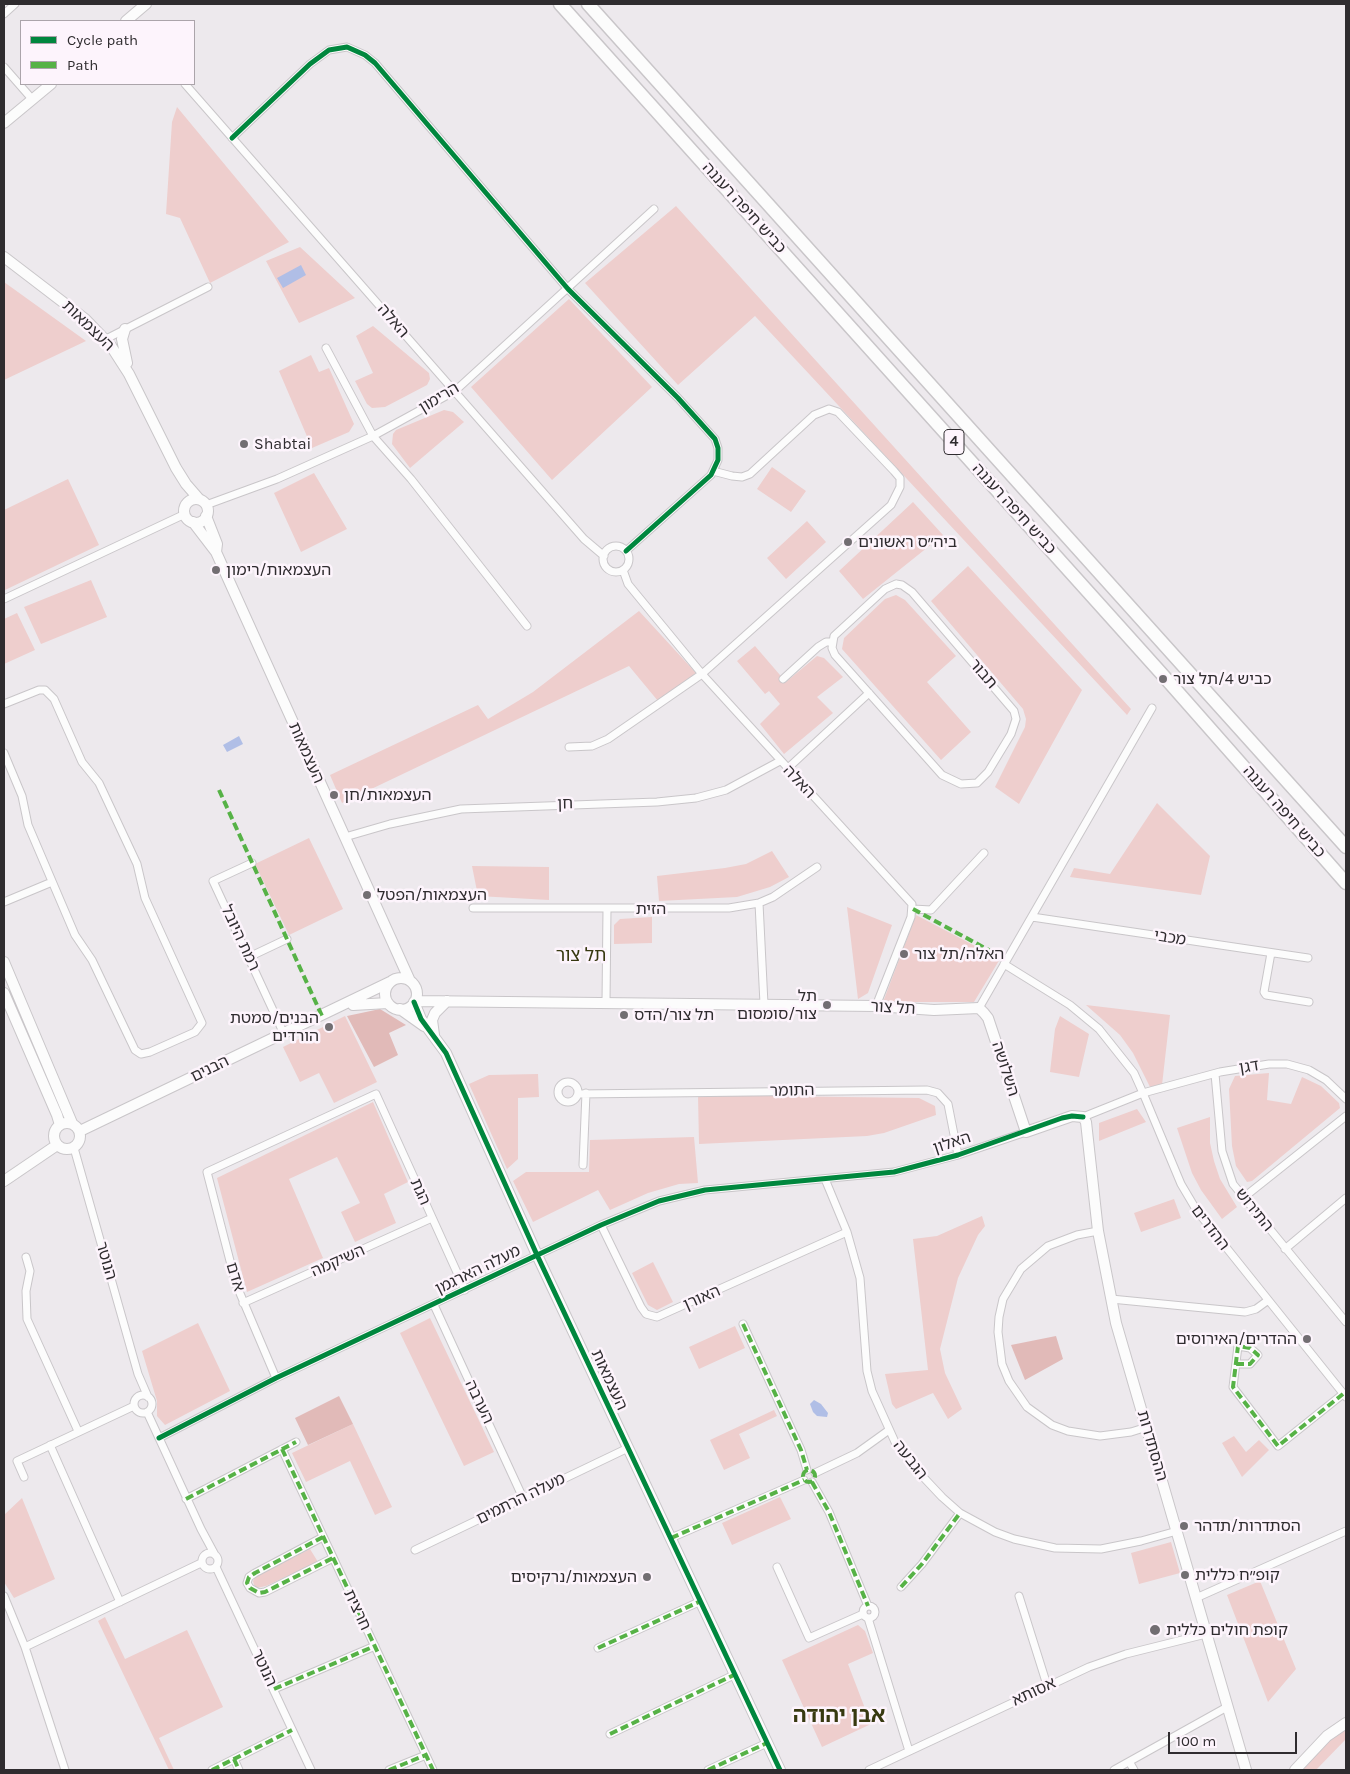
<!DOCTYPE html>
<html>
<head>
<meta charset="utf-8">
<style>
	body { margin:0 }
	#map { position:relative; width:1350px; height:1774px; overflow:hidden; background:#ede9ed; font-family:Karla,sans-serif }
	canvas { display:block }
	.frame { position:absolute; inset:0; border:5px solid #2f2c2f; pointer-events:none }
	.legend { position:absolute; left:20px; top:20px; width:175px; height:65px; box-sizing:border-box; background:#fdf4fc; border:1px solid #aba4aa; margin:0; padding:6px 9px; list-style:none; font-size:15px; color:#2f2c2f }
	.legend li { display:flex; align-items:center; gap:10px; height:25px }
	.legend b { width:25px; border:1px solid #aba4aa }
	.scale { position:absolute; left:1168px; top:1732px; width:129px; height:22px; box-sizing:border-box; border:2px solid #2f2c2f; border-top:0; padding-left:6px; font-size:15px; line-height:18px; white-space:nowrap; color:#2f2c2f; -webkit-text-stroke:4px #fdf4fc; paint-order:stroke }
</style>
</head>
<body>
<div id="map">
<canvas width="1350" height="1774"></canvas>
<div class="frame"></div>
<ul class="legend">
<li><b style="height:6px;background:#00873e"></b>Cycle path</li>
<li><b style="height:6px;background:#56b246"></b>Path</li>
</ul>
<div class="scale">100 m</div>
</div>
<script>
const g = document.querySelector('canvas').getContext('2d');
g.lineJoin = 'round';
function paint(path, color) { g.fillStyle = color; g.fill(path, 'evenodd'); }
const poly = rows => new Path2D(rows.map(r => 'M' + r).join(''));
function trace(path, color, width, dash) { g.strokeStyle = color; g.lineWidth = width; g.lineCap = dash ? 'butt' : 'round'; g.setLineDash(dash || []); g.stroke(path); }
function drawText(font, color, halo, rows, align = 'center') {
  g.font = font + ' Karla,"Noto Sans Hebrew",sans-serif'; g.lineWidth = 5; g.setLineDash([]); g.textBaseline = 'middle'; g.strokeStyle = halo; g.fillStyle = color; for (const [text, x, y, turn = 0] of rows) {
    g.save(); g.translate(x, y); g.rotate((+turn || 0) * Math.PI / 180); g.textAlign = isNaN(turn) ? turn : align; if (halo) g.strokeText(text, 0, 0); g.fillText(text, 0, 0); g.restore();
  }
}
paint(poly([
	[177,107,289,242,210,283,180,218,166,214,172,122],
	[676,206,1131,709,1127,715,755,316,678,385,585,283],
	[300,247,355,298,299,323,266,261],
	[4,282,86,341,4,380],
	[569,299,652,387,552,480,471,387],
	[373,326,429,373,430,379,427,385,385,407,372,408,367,404,355,381,373,373,356,336],
	[311,355,319,372,329,368,354,424,349,432,312,448,279,371],
	[444,410,453,412,464,422,410,468,392,444,393,434,396,430],
	[772,467,806,491,791,512,757,489],
	[314,473,347,529,301,552,274,493],
	[68,479,99,545,5,590,4,510],
	[913,502,943,535,863,599,839,571],
	[807,521,826,542,786,579,767,558],
	[968,566,1082,690,1019,804,995,787,1025,727,1026,719,1023,709,931,601],
	[91,580,107,617,41,644,24,607],
	[896,595,905,600,956,656,927,682,971,732,941,760,842,649,844,638,885,599],
	[639,611,696,673,658,701,629,666,342,803,330,775,478,705,488,719,533,692],
	[17,613,35,650,4,664,4,619],
	[755,646,786,682,817,656,824,658,843,677,817,697,833,713,784,754,760,724,780,704,769,691,765,694,737,661],
	[1157,803,1210,856,1201,895,1070,877,1074,868,1110,874],
	[309,838,343,909,289,935,255,864],
	[772,851,789,877,770,887,737,897,659,901,657,876,725,868,746,864],
	[472,866,549,867,549,900,478,896],
	[847,907,892,925,868,993,858,999],
	[916,915,1000,959,974,1002,883,1002],
	[652,917,652,943,614,944,614,925,620,919],
	[1086,1005,1170,1015,1162,1085,1150,1087,1133,1053,1120,1035],
	[345,1016,377,1082,334,1103,319,1073,300,1082,283,1047],
	[1060,1016,1089,1034,1079,1077,1050,1072,1055,1029],
	[1269,1073,1267,1100,1291,1104,1302,1077,1321,1086,1339,1103,1340,1108,1252,1181,1247,1182,1236,1166,1232,1146,1229,1089,1235,1076],
	[538,1074,539,1097,518,1098,518,1159,507,1169,469,1084,489,1075],
	[698,1095,919,1098,935,1106,936,1115,884,1133,867,1136,699,1144],
	[373,1102,408,1182,384,1194,396,1223,355,1242,341,1212,360,1203,337,1157,289,1179,323,1258,247,1292,217,1178],
	[1137,1109,1146,1122,1099,1141,1099,1123],
	[1210,1117,1210,1143,1214,1161,1220,1179,1237,1207,1222,1219,1201,1190,1192,1173,1177,1128],
	[694,1137,698,1183,679,1184,648,1193,610,1210,598,1190,533,1222,513,1181,526,1172,589,1172,590,1140],
	[1174,1199,1181,1218,1141,1232,1134,1213],
	[982,1216,985,1226,978,1235,958,1278,940,1349,945,1373,962,1409,948,1419,933,1393,896,1409,892,1404,885,1374,928,1370,913,1239,937,1236],
	[653,1262,673,1302,657,1310,648,1305,632,1273],
	[430,1318,494,1452,464,1466,400,1333],
	[198,1323,230,1391,165,1425,157,1416,157,1401,142,1351],
	[735,1326,745,1348,699,1369,689,1347],
	[774,1410,777,1416,739,1434,750,1458,724,1470,710,1440],
	[353,1424,392,1507,375,1515,350,1461,306,1482,292,1453],
	[1234,1436,1246,1452,1259,1440,1269,1450,1242,1477,1222,1443],
	[780,1497,791,1519,732,1545,722,1523],
	[22,1498,55,1579,14,1598,4,1582,4,1515],
	[1171,1542,1180,1573,1139,1584,1131,1553],
	[310,1549,318,1562,266,1586,257,1588,254,1585,253,1581,256,1576],
	[1260,1581,1296,1669,1268,1702,1227,1595],
	[105,1617,125,1659,187,1630,223,1707,159,1738,174,1770,169,1770,98,1621],
	[858,1625,865,1631,873,1653,848,1664,871,1724,822,1747,782,1660],
	[1346,1726,1346,1739,1316,1770,1302,1769,1327,1742]
]), '#eececd');
paint(poly([
	[380,1009,406,1025,389,1033,398,1055,374,1067,347,1016],
	[1056,1336,1063,1359,1025,1380,1011,1345],
	[339,1396,353,1424,308,1445,295,1418]
]), '#e1bab8');
paint(poly([
	[301,265,306,275,283,288,277,278],
	[239,736,243,744,227,752,223,745],
	[814,1400,821,1404,828,1413,827,1417,817,1416,813,1412,810,1404]
]), '#b0bee6');
const street = poly([
	[4,14,15,4],
	[4,67,32,99],
	[185,84,584,539,604,556],
	[232,138,310,64,329,50,347,47,365,55,375,63,568,289,678,398,715,439,718,448,718,460,711,475,626,551],
	[106,339,208,287],
	[326,348,373,436,411,479,527,626],
	[206,505,277,479,373,436,455,391,654,209],
	'603 559a13 13 0 1 1 26 0a13 13 0 1 1-26 0Z',
	[623,570,628,584,702,674,912,904,911,917,876,1006],
	[896,584,902,585,912,592,1014,711,1016,719,1011,734,988,772,977,783,961,784,942,775,835,655,832,648,834,636,885,589,896,584],
	[4,599,185,514],
	[783,679,818,647,826,642,831,642],
	[4,704,39,690,45,690,54,699,82,762,99,783,137,864,145,898,202,1023,195,1032,150,1052,141,1054,135,1050,92,960,75,935,28,825,22,796,4,753],
	[569,747,592,746,608,739,702,674,891,505,900,487,900,478,894,471,838,412,829,409,814,415,750,474,742,477,732,476,713,471],
	[787,769,869,693],
	[345,837,390,824,461,809,657,802,696,798,726,790,780,761],
	[252,863,213,881,284,1034],
	[4,902,52,882],
	[759,903,764,1004],
	[473,908,729,908,759,903,773,897,817,867],
	[913,909,931,910,984,853],
	[1032,917,1308,958],
	[1271,953,1264,992,1266,995,1309,1002],
	[249,957,287,939],
	[1004,964,1070,1005,1099,1029,1134,1073,1143,1093,1220,1072,1269,1064,1287,1064,1309,1070,1326,1080,1346,1099],
	[606,1002,607,909],
	[979,1008,1152,708],
	[1215,1074,1222,1151,1233,1184,1346,1322],
	'558 1092a10 10 0 1 1 20 0a10 10 0 1 1-20 0Z',
	[578,1094,927,1090,938,1093,948,1104,958,1155],
	[1083,1117,1143,1093,1181,1184,1197,1211,1346,1397],
	[74,1148,138,1374,148,1397],
	[583,1165,586,1093],
	[825,1179,847,1232,860,1278,867,1371,872,1391,895,1442,910,1463,942,1497,960,1513,995,1532,1014,1539,1055,1548,1101,1549,1141,1541,1177,1531],
	[1243,1198,1346,1116],
	[601,1225,641,1307,646,1314,657,1317,847,1232],
	[1098,1231,1077,1235,1048,1246,1021,1269,1003,1299,999,1317,998,1332,1002,1364,1009,1381,1027,1407,1052,1425,1068,1431,1100,1436,1131,1432,1147,1427],
	[1285,1249,1346,1198],
	[26,1257,30,1271,26,1291,27,1319,78,1431],
	[1111,1299,1245,1312,1256,1309,1267,1301],
	[243,1303,432,1218],
	[434,1305,523,1498],
	[743,1324,801,1450,807,1470],
	[1236,1364,1250,1364,1258,1355,1250,1348,1238,1346,1233,1387,1278,1446,1343,1394],
	[276,1378,236,1284,207,1172,376,1094,465,1290],
	'134 1404a9 9 0 1 1 18 0a9 9 0 1 1-18 0Z',
	[147,1412,201,1529,215,1555],
	[159,1438,276,1378,601,1225,659,1201,705,1190,894,1172,958,1155,1026,1132],
	[50,1445,120,1602],
	[282,1449,433,1770],
	[815,1473,857,1453,889,1430],
	[24,1477,17,1461,134,1406],
	[812,1482,829,1512,868,1606],
	[186,1499,296,1442],
	[323,1537,255,1573,249,1577,247,1583,250,1588,259,1593,265,1592,333,1558],
	[671,1538,804,1480],
	[415,1550,628,1448],
	'202 1561a8 8 0 1 1 16 0a8 8 0 1 1-16 0Z',
	[216,1567,311,1770],
	[777,1567,809,1638,863,1614],
	[901,1587,922,1564,960,1513],
	[4,1596,25,1647,65,1770],
	[1019,1596,1047,1685],
	[1196,1598,1346,1531],
	'863 1612a6 6 0 1 1 12 0a6 6 0 1 1-12 0Z',
	[868,1618,909,1751],
	[25,1647,201,1563],
	[598,1648,701,1601],
	[274,1689,375,1646],
	[610,1734,736,1674],
	[234,1759,239,1770],
	[1130,1763,1134,1770],
	[212,1770,292,1730],
	[389,1770,426,1755],
	[708,1770,767,1743],
	[869,1770,1089,1667,1126,1654,1206,1634],
	[1114,1770,1227,1707]
]);
const secondary = poly([
	[126,21,146,4],
	[4,123,51,84],
	[4,257,85,319,111,346,129,374,176,468,186,484,199,499],
	[125,329,122,339,127,363],
	'184 511a12 12 0 1 1 24 0a12 12 0 1 1-24 0Z',
	[206,516,217,544,216,552],
	[193,522,216,552,410,981],
	[4,962,72,1123],
	'385 994a16 16 0 1 1 32 0a16 16 0 1 1-32 0Z',
	[4,993,57,1115,60,1125],
	[415,1001,876,1006,934,1010,979,1008,984,1013,988,1018,1026,1132,1072,1116,1083,1117,1086,1122,1098,1231,1116,1323,1246,1770],
	[414,1002,421,1019,446,1053,537,1255,780,1770],
	[353,1005,388,1003],
	[400,1009,424,1026],
	[434,1035,432,1020,435,1013,447,1001],
	'54 1136a13 13 0 1 1 26 0a13 13 0 1 1-26 0Z',
	[80,1131,390,982],
	[4,1181,57,1145],
	[1295,1770,1327,1736,1346,1723]
]);
const highway = poly([
	[560,4,1161,673,1346,883],
	[588,4,1346,847]
]);
trace(street, '#c9c6c9', 9);
trace(secondary, '#c9c6c9', 12);
trace(highway, '#c9c6c9', 15);
trace(street, '#fcfcfc', 7);
trace(secondary, '#fcfcfc', 10);
trace(highway, '#fcfcfc', 12);
trace(poly([
	[219,790,322,1016],
	[913,909,1007,960],
	[743,1324,801,1450,807,1470],
	[1236,1364,1250,1364,1258,1355,1250,1348,1238,1346,1233,1387,1278,1446,1343,1394],
	[282,1449,433,1770],
	'803 1476a6 6 0 1 1 12 0a6 6 0 1 1-12 0Z',
	[812,1482,829,1512,868,1606],
	[186,1499,296,1442],
	[323,1537,255,1573,249,1577,247,1583,250,1588,259,1593,265,1592,333,1558],
	[671,1538,804,1480],
	[901,1587,922,1564,960,1513],
	[598,1648,701,1601],
	[274,1689,375,1646],
	[610,1734,736,1674],
	[234,1759,239,1770],
	[212,1770,292,1730],
	[389,1770,426,1755],
	[708,1770,767,1743]
]), '#56b246', 4, [8, 4]);
trace(poly([
	[232,138,310,64,329,50,347,47,365,55,375,63,568,289,678,398,715,439,718,448,718,460,711,475,626,551],
	[414,1002,421,1019,446,1053,537,1255,780,1770],
	[159,1438,276,1378,601,1225,659,1201,705,1190,894,1172,958,1155,1062,1118,1072,1116,1083,1117]
]), '#00873e', 5);
for (const [x, y, r, color] of [
	[244,444,5,"#726e72"],
	[848,542,5,"#726e72"],
	[216,570,5,"#726e72"],
	[1163,679,5,"#726e72"],
	[334,795,5,"#726e72"],
	[367,895,5,"#726e72"],
	[904,954,5,"#726e72"],
	[827,1005,5,"#726e72"],
	[624,1015,5,"#726e72"],
	[329,1027,5,"#726e72"],
	[1307,1339,5,"#726e72"],
	[1184,1526,5,"#726e72"],
	[1185,1575,5,"#726e72"],
	[647,1577,5,"#726e72"],
	[1155,1630,6,"#726e72"]
]) { const dot = new Path2D(); dot.arc(x, y, r, 0, 2 * Math.PI); g.fillStyle = color; g.fill(dot); trace(dot, '#fdf4fc', 2); }
for (const [x, y, w] of [
	[954,442,20]
]) { const box = new Path2D(); box.roundRect(x - w / 2, y - 12.5, w, 25, 4); g.fillStyle = '#fdf4fc'; g.fill(box); trace(box, '#2f2c2f', 1); }
drawText('bold 15px', '#2f2c2f', null, [
	["4",954,442]
]);
drawText('16px', '#2f2c2f', '#fdf4fc', [
	["כביש חיפה רעננה",744,208,48],
	["האלה",393,321,49],
	["העצמאות",88,326,44],
	["הרימון",439,398,-31],
	["כביש חיפה רעננה",1014,509,48],
	["תבור",983,674,49],
	["העצמאות",306,753,66],
	["האלה",799,782,47],
	["חן",565,804,-1],
	["כביש חיפה רעננה",1284,812,49],
	["הזית",651,909],
	["רמת היובל",240,938,65],
	["מכבי",1170,938,9],
	["תל צור",893,1008,3],
	["דגן",1249,1067,-9],
	["הבנים",210,1069,-26],
	["השלושה",1005,1069,72],
	["התומר",792,1091,-1],
	["האלון",952,1143,-18],
	["הגת",420,1192,66],
	["התירוש",1254,1210,51],
	["ההדרים",1210,1228,53],
	["הנוטר",106,1261,74],
	["השיקמה",338,1261,-24],
	["מעלה הארגמן",478,1270,-26],
	["אדם",235,1277,73],
	["האורן",702,1298,-24],
	["העצמאות",609,1380,65],
	["הערבה",479,1402,65],
	["ההסתדרות",1152,1446,74],
	["הגבעה",910,1460,52],
	["מעלה הרתמים",521,1499,-26],
	["חרצית",357,1610,65],
	["הנוטר",264,1668,65],
	["אסותא",1034,1692,-25]
]);
drawText('16px', '#2f2c2f', '#fdf4fc', [
	["Shabtai",254,444],
	["ביה״ס ראשונים",858,542],
	["העצמאות/רימון",226,570],
	["כביש 4/תל צור",1173,679],
	["העצמאות/חן",344,795],
	["העצמאות/הפטל",377,895],
	["האלה/תל צור",914,954],
	["תל",817,996,"right"],
	["צור/סומסום",817,1014,"right"],
	["תל צור/הדס",634,1015],
	["הבנים/סמטת",319,1018,"right"],
	["הורדים",319,1036,"right"],
	["ההדרים/האירוסים",1297,1339,"right"],
	["הסתדרות/תדהר",1194,1526],
	["קופ״ח כללית",1195,1575],
	["העצמאות/נרקיסים",637,1577,"right"],
	["קופת חולים כללית",1166,1630]
], 'left');
drawText('18px', '#373910', '#fdf4fc', [
	["תל צור",581,956]
]);
drawText('bold 21px', '#373910', '#fdf4fc', [
	["אבן יהודה",839,1716]
]);
</script>
</body>
</html>
